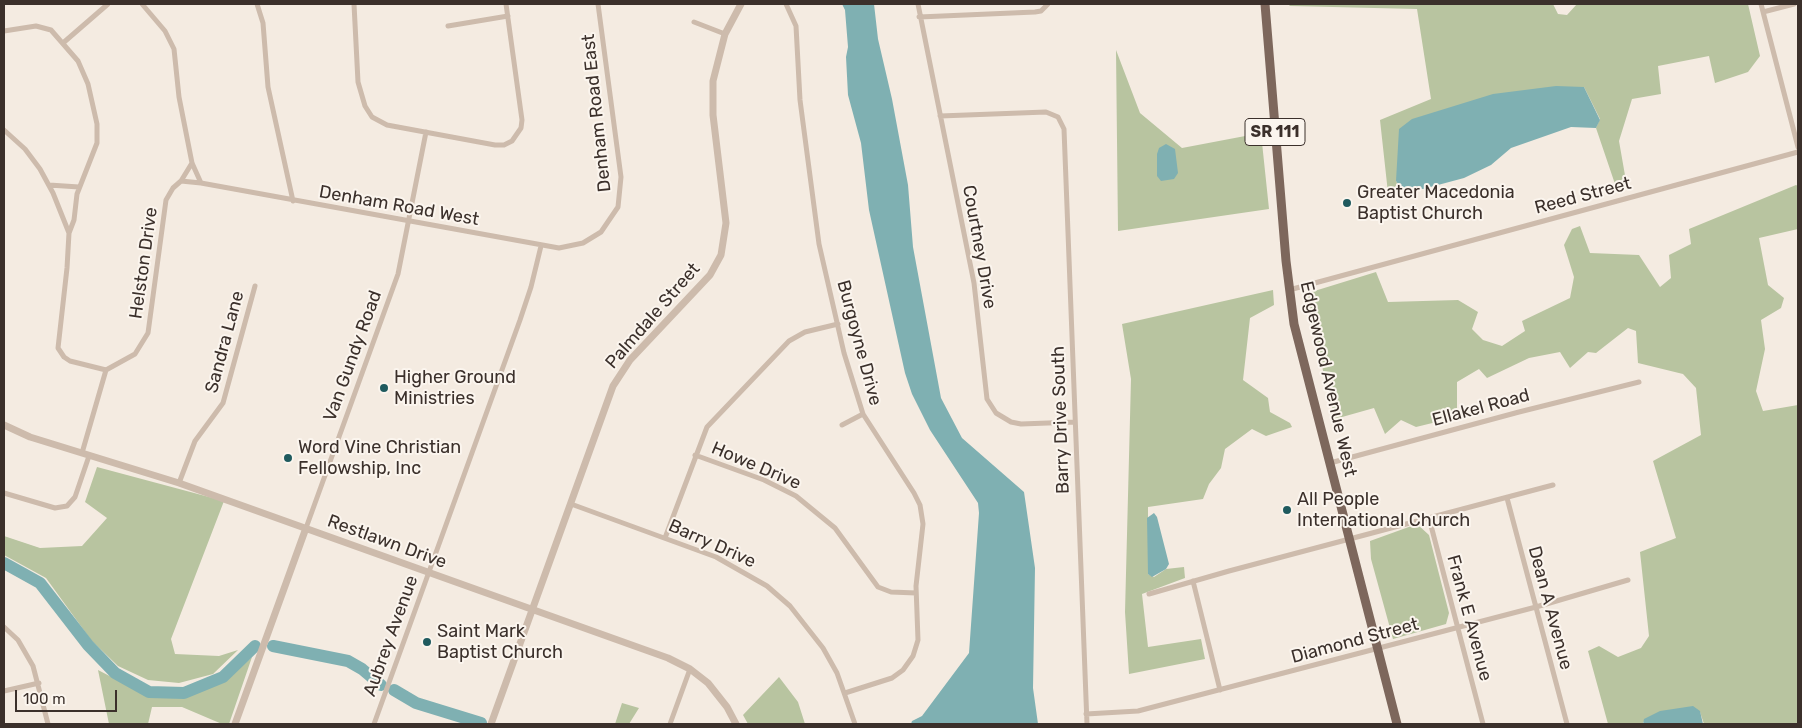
<!DOCTYPE html>
<html>
<head>
<meta charset="utf-8">
<style>
	body { margin:0 }
	#map { position:relative; width:1802px; height:728px; overflow:hidden; background:#f4ebe1; font-family:Rubik,sans-serif }
	canvas { display:block }
	.frame { position:absolute; inset:0; border:5px solid #3b302b; pointer-events:none }
	.scale { position:absolute; left:15px; top:690px; width:102px; height:22px; box-sizing:border-box; border:2px solid #3b302b; border-top:0; padding-left:6px; font-size:15px; line-height:18px; white-space:nowrap; color:#3b302b; -webkit-text-stroke:4px #fbf5ee; paint-order:stroke }
</style>
</head>
<body>
<div id="map">
<canvas width="1802" height="728"></canvas>
<div class="frame"></div>
<div class="scale">100 m</div>
</div>
<script>
const g = document.querySelector('canvas').getContext('2d');
g.lineJoin = 'round';
function paint(path, color) { g.fillStyle = color; g.fill(path, 'evenodd'); }
const poly = rows => new Path2D(rows.map(r => 'M' + r).join(''));
function trace(path, color, width, dash) { g.strokeStyle = color; g.lineWidth = width; g.lineCap = dash ? 'butt' : 'round'; g.setLineDash(dash || []); g.stroke(path); }
function drawText(font, color, halo, rows, align = 'center') {
  g.font = font + ' Rubik,sans-serif'; g.lineWidth = 4; g.setLineDash([]); g.textBaseline = 'middle'; g.strokeStyle = halo; g.fillStyle = color; for (const [text, x, y, turn = 0] of rows) {
    g.save(); g.translate(x, y); g.rotate((+turn || 0) * Math.PI / 180); g.textAlign = isNaN(turn) ? turn : align; if (halo) g.strokeText(text, 0, 0); g.fillText(text, 0, 0); g.restore();
  }
}
paint(poly([
	[1288,4,1553,4,1558,14,1567,15,1577,4,1748,4,1760,56,1748,72,1715,83,1709,56,1658,66,1661,94,1632,99,1619,141,1626,181,1615,184,1596,128,1600,119,1584,87,1396,181,1401,189,1388,193,1380,120,1431,99,1417,9,1290,6],
	[1116,50,1140,113,1182,148,1261,133,1269,209,1118,231],
	[1796,185,1798,186,1798,229,1759,238,1768,285,1784,298,1781,308,1761,320,1765,349,1756,391,1763,411,1798,405,1798,724,1704,724,1700,712,1643,722,1643,724,1608,724,1588,651,1599,646,1618,657,1641,648,1649,636,1640,552,1676,538,1653,461,1701,435,1696,388,1683,374,1638,363,1636,331,1628,328,1596,353,1588,352,1570,368,1560,352,1529,358,1487,378,1479,369,1457,382,1457,417,1416,427,1401,420,1385,434,1374,408,1335,419,1311,322,1308,293,1376,272,1388,302,1458,300,1478,312,1472,329,1483,340,1502,346,1525,331,1522,321,1570,298,1574,277,1564,245,1572,229,1580,226,1590,253,1639,255,1660,287,1671,278,1669,255,1691,244,1689,229],
	[1273,290,1274,305,1250,318,1243,380,1268,398,1270,412,1290,423,1292,427,1266,436,1252,429,1225,449,1221,468,1209,484,1203,499,1148,507,1148,574,1154,577,1166,569,1184,567,1185,578,1142,594,1148,647,1201,639,1205,659,1129,674,1125,612,1131,379,1122,324],
	[97,467,224,501,171,639,175,654,219,656,238,650,213,674,179,683,148,680,118,666,91,640,46,578,4,555,4,536,40,548,82,546,107,518,85,502],
	[1417,524,1429,535,1449,613,1446,624,1393,639,1371,559,1370,541],
	[252,657,229,724,222,724,182,707,152,707,148,724,109,724,98,670,148,696,185,698,226,680],
	[779,677,798,702,805,724,748,724,743,715],
	[622,703,639,708,629,724,615,724]
]), '#b8c4a0');
paint(poly([
	[842,4,874,4,878,39,892,99,908,185,913,247,941,398,962,438,1024,492,1035,568,1033,688,1038,724,911,724,912,721,922,716,969,653,979,513,978,503,930,430,912,394,905,373,869,210,861,143,848,95,846,57,848,47,845,10],
	[1556,86,1584,87,1600,120,1596,128,1571,127,1511,148,1491,165,1464,178,1423,189,1414,187,1404,190,1401,189,1396,181,1399,129,1412,119,1493,94],
	[1166,144,1175,149,1178,173,1174,179,1161,181,1157,176,1157,154,1159,148],
	[1154,513,1157,517,1169,564,1166,569,1152,577,1148,574,1147,518],
	[1693,706,1700,711,1703,724,1643,724,1644,719,1660,711]
]), '#7fb0b2');
trace(poly([
	[4,563,40,583,88,645,115,673,149,692,184,693,223,677,255,646],
	[273,646,348,661,362,669,381,685],
	[394,690,416,703,481,723]
]), '#7fb0b2', 12);
trace(poly([
	[142,4,165,31,174,49,179,97,192,163,201,183],
	[257,4,263,23,268,87,293,201],
	[354,4,358,82,365,106,372,117,387,125,495,145,504,145,512,141,521,128,522,120,506,4],
	[786,4,796,26,800,100,819,244,844,353,863,414,914,493,920,505,923,524,916,586,918,640,913,656,903,670,892,678,845,693],
	[918,4,974,283,987,399,996,413,1011,422,1021,424,1075,422],
	[1761,4,1798,147],
	[1763,12,1794,4],
	[919,17,1035,12,1041,11,1048,4],
	[694,22,725,34],
	[448,26,508,16],
	[4,31,36,26,51,30,78,61,88,84,97,124,97,143,77,194,74,220,69,233],
	[63,43,108,4],
	[940,116,1046,112,1058,117,1064,129,1087,724],
	[4,130,25,149,40,169,53,193,69,233,67,268,58,348,64,357,70,361,106,370],
	[181,181,192,163],
	[49,185,79,187],
	[1289,290,1798,152],
	[842,425,863,414],
	[82,453,106,370,135,354,148,333,166,200,173,188,181,181,201,183,559,248,583,243,601,232,618,207,621,177,598,4],
	[695,455,764,480,796,496,835,528,878,587,891,592,916,593],
	[1330,463,1519,412,1639,382],
	[179,483,195,441,223,403,255,286],
	[4,493,55,508,67,506,75,497,89,456],
	[1507,498,1567,724],
	[571,504,716,557,767,586,790,606,823,648,837,673,855,724],
	[1429,518,1483,724],
	[306,528,398,274,426,132],
	[665,538,707,427,789,341,805,332,838,324],
	[1193,581,1220,690],
	[1149,594,1229,571,1553,485],
	[4,627,18,640,33,666,48,724],
	[4,691,39,683],
	[1086,714,1138,711,1536,607,1628,580],
	[374,724,520,320,531,287,541,246],
	[670,724,690,669]
]), '#cdbbac', 5);
trace(poly([
	[4,425,30,437,179,483,668,658,690,669,708,683,727,707,736,724],
	[235,724,306,528],
	[491,724,613,386,630,360,710,275,721,255,726,223,713,115,713,81,725,34,741,4]
]), '#cdbbac', 7);
trace(poly([
	[1265,4,1286,261,1294,324,1397,724]
]), '#7d675c', 9);
for (const [x, y, r, color] of [
	[1347,203,5,"#1f5a5e"],
	[384,388,5,"#1f5a5e"],
	[288,458,5,"#1f5a5e"],
	[1287,510,5,"#1f5a5e"],
	[427,642,5,"#1f5a5e"]
]) { const dot = new Path2D(); dot.arc(x, y, r, 0, 2 * Math.PI); g.fillStyle = color; g.fill(dot); trace(dot, '#fbf5ee', 2); }
for (const [x, y, w] of [
	[1275,132,60]
]) { const box = new Path2D(); box.roundRect(x - w / 2, y - 13.5, w, 27, 4); g.fillStyle = '#fbf5ee'; g.fill(box); trace(box, '#3b302b', 1); }
drawText('bold 16px', '#3b302b', null, [
	["SR 111",1275,132]
]);
drawText('18px', '#3b302b', '#fbf5ee', [
	["Denham Road East",597,113,-96],
	["Reed Street",1583,196,-15],
	["Denham Road West",399,206,10],
	["Courtney Drive",979,247,80],
	["Helston Drive",144,263,-82],
	["Palmdale Street",653,316,-49],
	["Sandra Lane",225,342,-75],
	["Burgoyne Drive",859,343,75],
	["Van Gundy Road",353,356,-70],
	["Edgewood Avenue West",1328,379,77],
	["Ellakel Road",1481,408,-15],
	["Barry Drive South",1061,420,-92],
	["Howe Drive",756,466,23],
	["Restlawn Drive",387,542,20],
	["Barry Drive",712,544,24],
	["Dean A Avenue",1550,608,75],
	["Frank E Avenue",1469,618,75],
	["Aubrey Avenue",391,636,-70],
	["Diamond Street",1355,641,-15]
]);
drawText('18px', '#3b302b', '#fbf5ee', [
	["Greater Macedonia",1357,193],
	["Baptist Church",1357,214],
	["Higher Ground",394,378],
	["Ministries",394,399],
	["Word Vine Christian",298,448],
	["Fellowship, Inc",298,469],
	["All People",1297,500],
	["International Church",1297,521],
	["Saint Mark",437,632],
	["Baptist Church",437,653]
], 'left');
</script>
</body>
</html>
